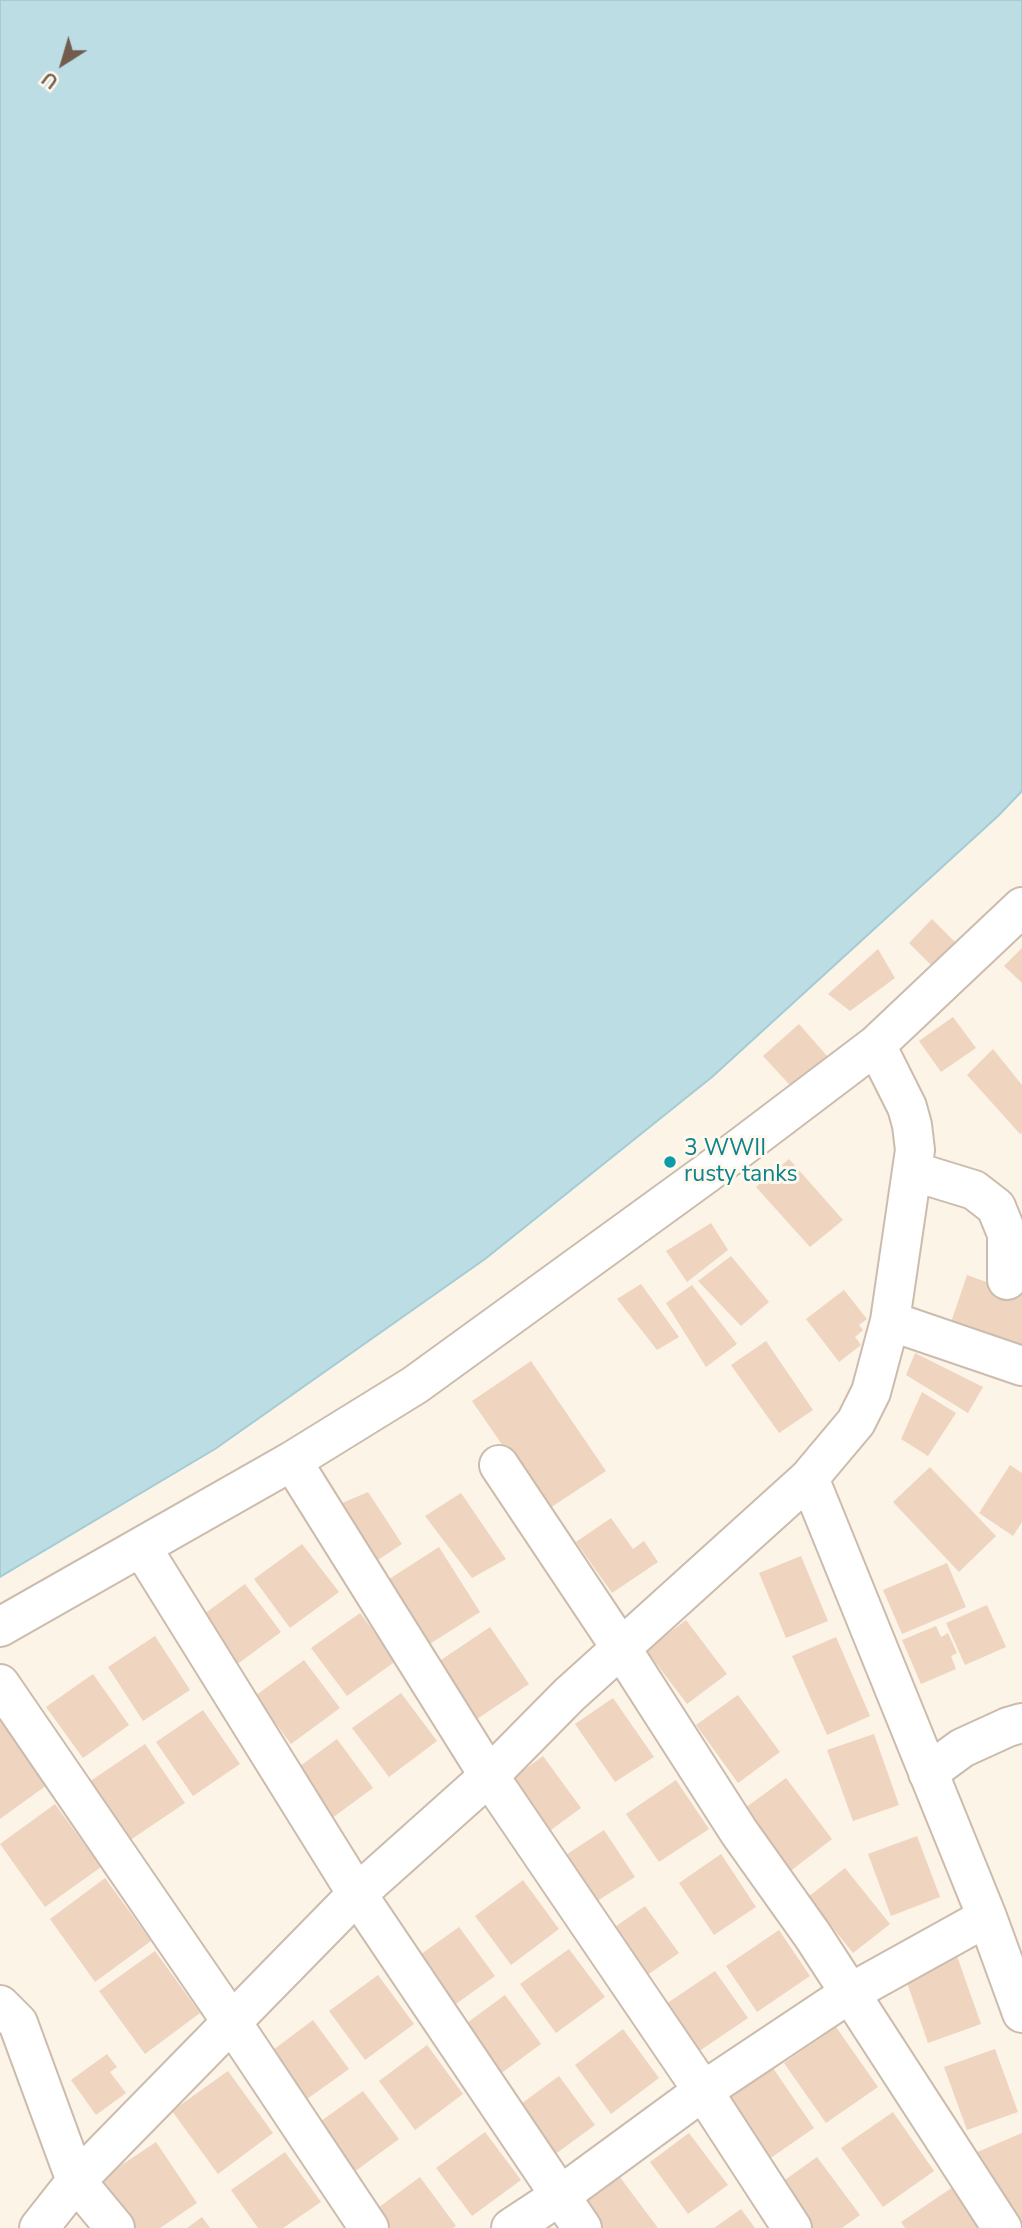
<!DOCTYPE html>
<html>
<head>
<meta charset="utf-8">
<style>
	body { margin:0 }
	#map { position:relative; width:1022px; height:2228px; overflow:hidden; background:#fbf4e7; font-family:"Nunito Sans",sans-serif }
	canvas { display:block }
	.north { position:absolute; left:28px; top:28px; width:70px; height:70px; -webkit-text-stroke:5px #fef8ed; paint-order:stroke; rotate:217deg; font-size:19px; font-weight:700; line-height:28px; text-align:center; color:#735c4d }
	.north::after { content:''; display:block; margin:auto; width:24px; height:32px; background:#735c4d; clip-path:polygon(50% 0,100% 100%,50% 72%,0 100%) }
</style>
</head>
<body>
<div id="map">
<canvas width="1022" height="2228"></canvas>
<div class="north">U</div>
</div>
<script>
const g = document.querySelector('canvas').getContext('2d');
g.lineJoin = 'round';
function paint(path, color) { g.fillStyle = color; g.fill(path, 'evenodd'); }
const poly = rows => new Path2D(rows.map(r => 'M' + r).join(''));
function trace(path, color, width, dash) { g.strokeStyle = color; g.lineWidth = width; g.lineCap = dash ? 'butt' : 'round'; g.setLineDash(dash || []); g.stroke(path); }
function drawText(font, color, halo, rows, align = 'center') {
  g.font = font + ' "Nunito Sans",sans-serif'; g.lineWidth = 6; g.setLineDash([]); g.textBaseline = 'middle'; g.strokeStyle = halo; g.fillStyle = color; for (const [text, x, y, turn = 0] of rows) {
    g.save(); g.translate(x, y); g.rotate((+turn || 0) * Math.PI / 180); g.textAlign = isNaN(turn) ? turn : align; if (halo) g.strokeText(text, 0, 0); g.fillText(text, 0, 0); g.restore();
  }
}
const water = poly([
	[0,0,1022,0,1022,791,998,816,712,1077,485,1259,215,1449,0,1577,0,0]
]);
paint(water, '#bcdde4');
trace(water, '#a3ccd5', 2);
paint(poly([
	[932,919,962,949,936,970,909,943],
	[1022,948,1022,983,1004,966],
	[878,949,895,978,850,1011,828,994],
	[953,1017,976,1048,941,1072,919,1041],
	[799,1024,835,1065,800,1096,763,1056],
	[993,1049,1022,1085,1022,1133,1020,1134,967,1075],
	[789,1159,843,1220,810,1247,756,1187],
	[711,1223,728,1250,687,1282,666,1251],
	[731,1256,769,1302,741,1326,698,1281],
	[967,1275,1022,1295,1022,1361,947,1334],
	[641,1284,679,1337,657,1350,617,1299],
	[692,1285,737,1344,706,1367,666,1303],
	[844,1290,867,1319,859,1325,863,1330,855,1337,861,1345,839,1362,806,1319],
	[766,1341,813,1410,779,1433,731,1365],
	[915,1353,983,1387,968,1413,906,1375],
	[531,1361,606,1471,547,1510,472,1401],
	[922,1392,956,1413,928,1456,901,1439],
	[1010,1465,1022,1473,1022,1522,1013,1536,979,1513],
	[930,1467,996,1536,959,1572,893,1502],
	[368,1492,402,1544,375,1562,335,1506],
	[461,1493,506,1559,472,1578,425,1516],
	[611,1518,633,1549,644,1541,658,1562,612,1593,576,1542],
	[302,1544,339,1592,290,1628,254,1579],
	[439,1547,480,1612,425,1647,383,1583],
	[801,1556,828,1621,786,1638,759,1573],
	[947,1563,966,1607,902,1634,883,1590],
	[245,1584,281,1632,232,1668,196,1620],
	[987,1605,1006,1647,965,1665,946,1623],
	[360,1613,396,1661,347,1696,311,1648],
	[686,1620,727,1674,687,1704,646,1650],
	[936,1626,941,1637,948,1633,957,1653,951,1656,956,1669,921,1684,902,1640],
	[490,1627,529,1684,477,1719,438,1662],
	[155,1636,190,1690,143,1721,108,1667],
	[836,1637,870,1716,827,1735,792,1656],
	[304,1660,340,1708,291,1744,255,1696],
	[93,1674,129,1725,83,1758,46,1707],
	[401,1693,437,1741,389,1777,352,1728],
	[738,1695,780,1752,738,1783,696,1725],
	[613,1698,654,1757,615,1782,575,1724],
	[203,1710,240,1764,193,1796,156,1742],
	[0,1721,47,1785,0,1819],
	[874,1734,899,1805,853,1821,827,1750],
	[337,1739,373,1788,324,1824,288,1775],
	[145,1744,185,1803,129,1841,89,1782],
	[543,1756,581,1808,540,1838,502,1786],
	[786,1778,832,1839,788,1873,741,1811],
	[676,1780,709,1829,659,1862,626,1814],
	[55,1804,101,1867,45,1907,0,1844],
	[604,1830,635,1877,586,1908,555,1862],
	[917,1836,940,1897,891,1916,868,1854],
	[721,1854,756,1907,714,1935,679,1883],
	[845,1868,890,1924,853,1953,808,1897],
	[105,1878,151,1941,95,1982,50,1919],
	[523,1880,559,1929,511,1965,475,1916],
	[645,1906,679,1953,643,1978,609,1931],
	[459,1927,495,1976,446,2011,410,1962],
	[779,1930,810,1976,757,2012,726,1966],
	[569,1949,605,1997,556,2033,520,1984],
	[155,1951,200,2013,145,2054,99,1991],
	[957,1956,981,2024,928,2043,904,1974],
	[715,1971,748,2018,689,2058,657,2010],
	[378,1975,414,2024,365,2060,329,2011],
	[505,1995,541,2044,492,2080,456,2031],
	[313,2020,349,2069,300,2104,265,2056],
	[836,2027,878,2087,826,2123,784,2063],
	[623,2029,659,2078,611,2114,575,2065],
	[427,2045,463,2094,415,2130,379,2081],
	[995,2049,1018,2112,967,2130,944,2067],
	[107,2054,117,2067,110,2072,126,2093,96,2115,71,2080],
	[773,2068,814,2128,762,2164,721,2104],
	[228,2071,273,2133,218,2174,172,2111],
	[559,2076,595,2125,546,2161,510,2112],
	[363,2091,399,2139,350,2175,314,2126],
	[893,2112,934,2171,883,2207,841,2148],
	[485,2132,521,2180,472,2216,436,2168],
	[689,2133,728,2185,688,2214,650,2162],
	[1022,2133,1022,2219,1006,2226,975,2153],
	[156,2142,197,2203,160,2228,127,2228,96,2182],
	[285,2152,321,2202,283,2228,258,2228,231,2190],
	[817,2157,860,2215,842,2228,806,2228,775,2187],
	[619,2176,658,2228,597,2228,580,2204],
	[420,2177,456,2226,453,2228,383,2228,371,2213],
	[953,2187,982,2228,905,2228,901,2222],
	[741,2209,755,2228,714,2228],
	[202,2217,210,2228,187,2228]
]), '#efd4c0');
const minor = poly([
	[912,1171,974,1190,996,1207,1007,1234,1007,1280],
	[890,1321,1022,1366],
	[292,1461,489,1776,703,2091,792,2228],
	[499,1465,621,1648,739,1832,813,1936,1002,2228],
	[809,1478,987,1917,1022,2013],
	[142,1548,357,1894,582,2228],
	[0,1627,292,1461,415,1385,707,1173,876,1045,1022,907],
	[0,1684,231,2021,369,2228],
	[928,1773,962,1748,1008,1727,1022,1723],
	[0,2005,18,2023,76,2181,115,2228],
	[39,2228,76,2181,357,1894,489,1776,569,1695,809,1478,856,1422,871,1392,890,1321,915,1150,912,1125,907,1107,876,1045],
	[511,2228,561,2195,703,2091,850,1993,987,1917]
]);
trace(minor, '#ccbcad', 42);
trace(minor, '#fff', 38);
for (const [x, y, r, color] of [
	[670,1162,7,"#0f9aa8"]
]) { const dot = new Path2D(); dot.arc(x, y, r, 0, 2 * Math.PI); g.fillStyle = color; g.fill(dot); trace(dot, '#fef8ed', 2.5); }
drawText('23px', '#0d838f', '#fef8ed', [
	["3 WWII",684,1149],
	["rusty tanks",684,1175]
], 'left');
</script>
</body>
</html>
